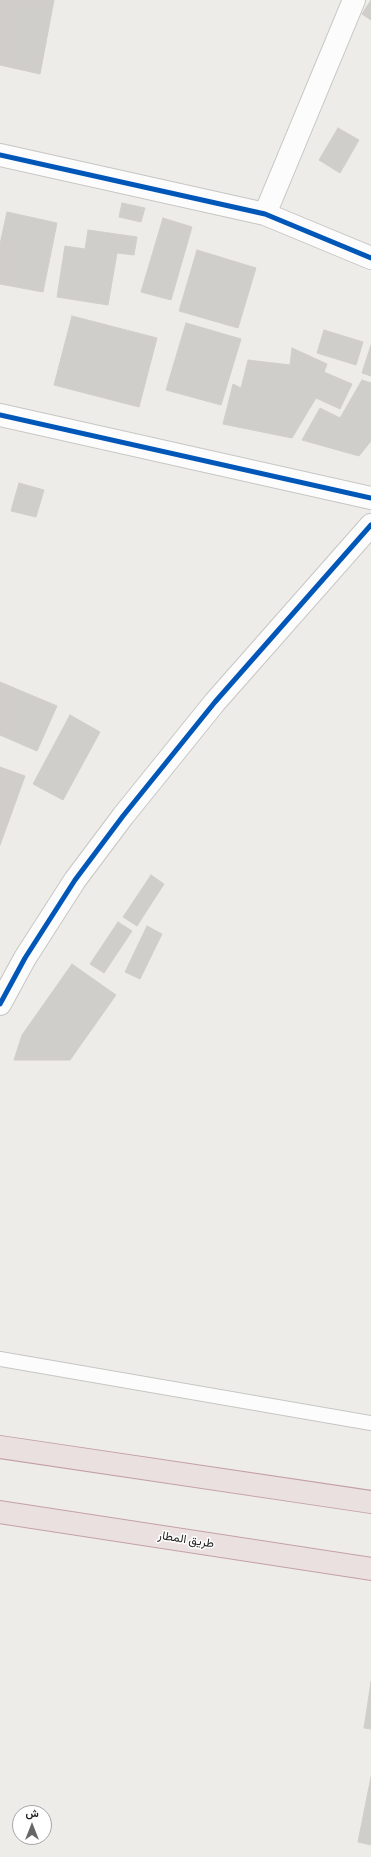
<!DOCTYPE html>
<html>
<head>
<meta charset="utf-8">
<style>
	body { margin:0 }
	#map { position:relative; width:371px; height:1857px; overflow:hidden; background:#eeece8; font-family:Signika,Vazirmatn,sans-serif }
	canvas { display:block }
	.north { position:absolute; left:12px; top:1805px; width:40px; height:40px; box-sizing:border-box; background:#fff; border:1px solid #a5a5a5; border-radius:50%; rotate:0deg; font-size:11px; font-weight:700; line-height:16px; text-align:center; color:#1f1f1f }
	.north::after { content:''; display:block; margin:auto; width:14px; height:18px; background:#676765; clip-path:polygon(50% 0,100% 100%,50% 72%,0 100%) }
</style>
</head>
<body>
<div id="map">
<canvas width="371" height="1857"></canvas>
<div class="north">ش</div>
</div>
<script>
const g = document.querySelector('canvas').getContext('2d');
g.lineJoin = 'round';
function paint(path, color) { g.fillStyle = color; g.fill(path, 'evenodd'); }
const poly = rows => new Path2D(rows.map(r => 'M' + r).join(''));
function trace(path, color, width, dash) { g.strokeStyle = color; g.lineWidth = width; g.lineCap = dash ? 'butt' : 'round'; g.setLineDash(dash || []); g.stroke(path); }
function drawText(font, color, halo, rows, align = 'center') {
  g.font = font + ' Signika,Vazirmatn,sans-serif'; g.lineWidth = 3; g.setLineDash([]); g.textBaseline = 'middle'; g.strokeStyle = halo; g.fillStyle = color; for (const [text, x, y, turn = 0] of rows) {
    g.save(); g.translate(x, y); g.rotate((+turn || 0) * Math.PI / 180); g.textAlign = isNaN(turn) ? turn : align; if (halo) g.strokeText(text, 0, 0); g.fillText(text, 0, 0); g.restore();
  }
}
const building = poly([
	[0,0,54,0,40,74,0,65,0,0],
	[371,0,371,20,362,14,371,0],
	[338,128,359,140,340,173,319,160,338,128],
	[122,203,145,208,141,222,119,217,122,203],
	[7,212,57,223,43,292,0,284,0,244,7,212],
	[163,218,192,227,171,300,141,292,163,218],
	[88,230,137,237,134,255,117,253,108,305,57,297,65,246,85,249,88,230],
	[197,250,256,268,238,328,179,311,197,250],
	[72,316,157,338,139,407,54,385,72,316],
	[186,323,241,339,221,405,166,390,186,323],
	[324,330,363,342,356,365,317,353,324,330],
	[371,345,371,376,362,373,371,345],
	[292,348,327,364,324,372,352,384,340,409,316,398,292,438,223,424,233,384,241,388,248,360,290,365,292,348],
	[362,380,371,383,371,441,359,456,302,440,320,408,340,418,362,380],
	[19,483,44,490,36,517,11,511,19,483],
	[0,682,57,706,37,751,0,735,0,682],
	[70,715,100,732,63,800,33,784,70,715],
	[0,767,25,776,0,845,0,767],
	[151,875,164,884,137,926,123,917,151,875],
	[118,922,132,931,104,973,90,964,118,922],
	[147,926,162,934,140,979,125,972,147,926],
	[72,964,116,995,70,1060,14,1060,22,1035,72,964],
	[371,1682,371,1729,364,1728,371,1682],
	[371,1777,371,1845,358,1842,371,1777]
]);
paint(building, '#d0cecb');
trace(building, '#d1ceca', 1);
const lane = poly([
	[0,1359,371,1423]
]);
const street = poly([
	[0,155,265,214,371,258],
	[265,214,354,0],
	[0,415,371,498],
	[0,1004,25,958,75,880,123,816,215,702,371,525]
]);
const highway = poly([
	[0,1447,371,1502],
	[0,1512,371,1569]
]);
trace(lane, '#c6c6c4', 16);
trace(street, '#c6c6c4', 24);
trace(highway, '#c3a0a7', 24);
trace(lane, '#fcfcfc', 14);
trace(street, '#fcfcfc', 22);
trace(highway, '#ebe0e0', 22);
trace(poly([
	[0,155,265,214,371,258],
	[0,415,371,498],
	[0,1004,25,958,75,880,123,816,215,702,371,525]
]), '#0057b8', 5);
drawText('12px', '#1f1f1f', '#fff', [
	["طريق المطار",186,1540,9]
]);
</script>
</body>
</html>
